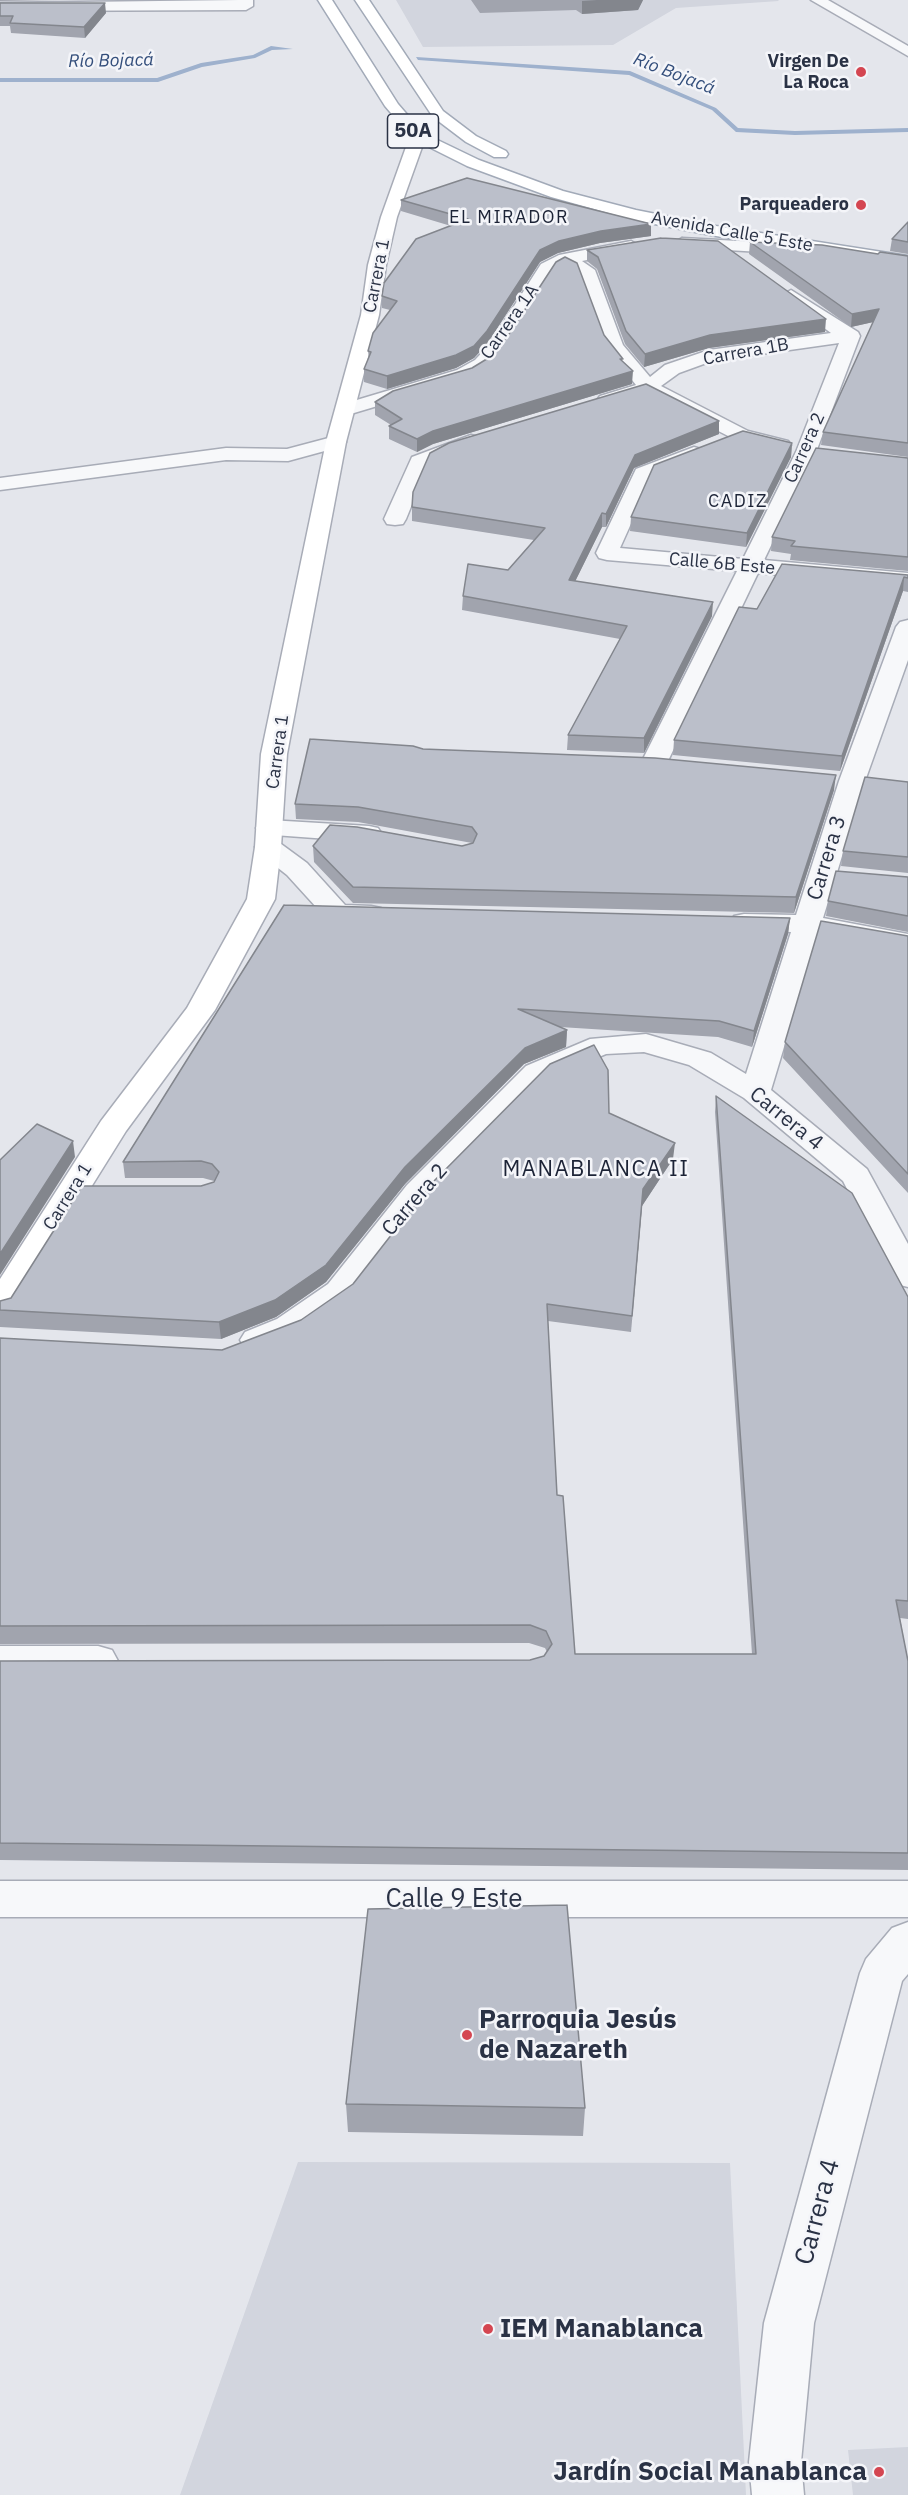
<!DOCTYPE html>
<html>
<head>
<meta charset="utf-8">
<style>
	body { margin:0 }
	canvas { display:block; background:#e4e6ec }
</style>
</head>
<body>
<canvas width="908" height="2495"></canvas>
<script>
const g = document.querySelector('canvas').getContext('2d');
g.lineJoin = 'round';
function paint(path, color) { g.fillStyle = color; g.fill(path, 'evenodd'); }
const poly = rows => new Path2D(rows.map(r => 'M' + r).join(''));
function trace(path, color, width, dash) { g.strokeStyle = color; g.lineWidth = width; g.lineCap = dash ? 'butt' : 'round'; g.setLineDash(dash || []); g.stroke(path); }
function drawText(font, color, halo, rows, align = 'center') {
  g.font = font + ' "IBM Plex Sans",sans-serif'; g.lineWidth = 5; g.setLineDash([]); g.textBaseline = 'middle'; g.strokeStyle = halo; g.fillStyle = color; for (const [text, x, y, turn = 0] of rows) {
    g.save(); g.translate(x, y); g.rotate((+turn || 0) * Math.PI / 180); g.textAlign = isNaN(turn) ? turn : align; if (halo) g.strokeText(text, 0, 0); g.fillText(text, 0, 0); g.restore();
  }
}
paint(poly([
	[396,0,778,0,779,1,676,8,613,45,423,47],
	[298,2162,730,2163,746,2495,180,2495],
	[908,2447,908,2495,853,2495,848,2450]
]), '#d2d5de');
paint(poly([
	[271,46,293,49,272,50,255,58,202,67,158,82,0,82,0,78,157,78,201,63,253,55,271,46],
	[416,57,630,71,716,108,738,128,795,131,908,128,908,132,795,135,736,132,712,110,629,75,418,60,416,57]
]), '#9eb1cd');
const street = poly([
	[239,0,253,0,253,6,246,10,0,11,0,3,239,0],
	[811,0,828,0,908,46,908,56,811,0],
	[682,238,795,244,804,249,795,254,676,247,673,243,682,238],
	[631,241,640,246,637,250,582,261,595,270,623,345,650,377,665,365,709,350,831,333,785,299,782,295,791,290,858,332,860,336,816,452,764,560,908,573,908,587,758,573,667,763,663,768,654,771,645,768,641,763,737,571,607,560,599,558,596,553,636,469,694,447,701,449,704,453,701,457,652,477,620,548,743,559,796,452,839,343,712,361,679,373,661,386,748,431,788,441,791,445,788,449,781,451,734,439,646,394,607,406,600,404,597,400,600,396,636,385,605,346,578,273,565,266,554,272,505,348,489,368,471,378,354,413,340,413,337,409,340,405,457,370,475,360,489,345,541,264,559,255,631,241],
	[471,435,478,437,481,441,478,445,428,465,406,519,403,524,395,525,387,524,384,519,412,457,471,435],
	[336,436,343,438,346,442,343,446,288,461,226,460,0,490,0,478,226,448,287,449,336,436],
	[908,620,908,660,865,781,823,918,908,934,908,950,818,934,771,1090,867,1169,908,1244,908,1287,896,1284,891,1276,843,1181,744,1098,689,1065,644,1052,606,1054,548,1078,429,1199,352,1300,301,1335,257,1352,245,1348,240,1340,245,1332,277,1319,328,1284,407,1185,526,1066,590,1039,646,1034,711,1053,746,1074,791,932,744,930,734,928,730,922,734,916,744,914,796,915,839,781,896,627,900,622,908,620],
	[269,820,369,826,378,828,382,834,378,840,369,842,260,834,256,828,260,822,269,820],
	[268,839,277,841,307,863,345,905,371,906,381,908,385,914,381,920,371,922,327,919,287,875,259,853,255,847,259,841,268,839],
	[0,1646,98,1646,112,1650,118,1661,112,1672,98,1676,0,1676,0,1646],
	[0,1881,908,1881,908,1917,0,1917,0,1881],
	[908,1922,908,1974,902,1981,814,2323,801,2462,804,2495,752,2495,749,2462,764,2323,860,1973,866,1959,892,1928,908,1922]
]);
const secondary = poly([
	[418,131,426,136,397,217,386,265,379,315,346,442,287,754,281,847,275,899,215,1010,126,1131,12,1314,0,1317,0,1279,101,1121,187,1008,247,899,255,847,261,754,326,442,361,315,368,265,381,217,410,136,418,131]
]);
const primary = poly([
	[318,0,332,0,398,104,423,133,479,160,563,191,636,210,716,226,908,256,908,266,716,236,634,220,551,197,467,166,413,139,385,106,318,0],
	[355,0,369,0,443,111,476,136,506,151,508,154,506,157,494,157,466,142,433,117,355,0]
]);
trace(street, '#a8acb7', 3);
trace(secondary, '#a8acb7', 3);
trace(primary, '#a2aab8', 3);
paint(street, '#f7f8fa');
paint(secondary, '#fff');
paint(primary, '#fff');
paint(poly([
	[0,0,60,0,0,1],
	[471,0,643,0,638,10,582,14,576,10,480,13],
	[0,3,106,13,85,38,11,33,10,26,0,26],
	[401,200,651,236,600,243,558,253,540,262,487,344,474,358,456,368,387,389,364,382,364,369,369,359,368,351,390,310,382,308,382,296,451,226,401,211],
	[908,222,908,254,890,251,892,239],
	[750,242,878,254,908,256,908,457,821,445,823,432,873,322,851,327,749,254],
	[587,250,825,332,709,348,644,367,625,344,597,269,587,261],
	[604,335,623,362,632,384,433,444,417,452,389,439,389,426,391,425,375,415,375,402],
	[719,421,719,434,634,468,606,527,602,527,575,581,712,616,644,753,567,750,568,735,620,639,462,610,463,596,508,570,534,540,412,521,412,507],
	[792,443,791,457,746,547,630,531,631,517],
	[908,458,908,571,790,560,791,554,771,551,772,537],
	[908,575,908,592,903,591,840,771,673,755,674,740,757,609],
	[423,749,834,790,794,913,353,903,314,862,313,846,462,846,472,843,358,822,296,819,295,804],
	[908,782,908,873,841,866,843,851],
	[908,877,908,932,826,916,828,901],
	[284,905,790,918,788,934,752,1047,718,1037,560,1027,567,1030,566,1047,524,1064,405,1184,326,1282,276,1317,221,1339,0,1327,0,1301,11,1298,214,1182,214,1181,203,1178,125,1178,123,1162],
	[908,936,908,1193,783,1058,785,1042],
	[716,1096,908,1297,908,1619,900,1618,908,1661,908,1870,0,1860,0,1661,530,1660,544,1656,547,1652,545,1648,529,1643,0,1644,0,1338,222,1350,301,1320,609,1113,673,1159,642,1206,631,1332,548,1321,557,1495,575,1654,752,1654,715,1112],
	[346,2104,585,2108,583,2136,348,2132]
]), '#a1a4ae');
paint(poly([
	[597,0,643,0,638,10,582,14,582,1],
	[105,3,106,13,85,38,84,27],
	[651,224,651,236,600,243,558,253,540,262,487,344,474,358,456,368,387,389,387,376,540,250,559,241,601,231],
	[879,309,878,321,851,327,852,314],
	[826,319,825,332,709,348,644,367,645,354,710,335],
	[633,371,632,384,433,444,417,452,417,439,433,431],
	[719,421,719,434,634,468,606,527,606,514,635,455],
	[792,443,791,457,746,547,747,533],
	[602,513,602,527,569,594,569,580],
	[904,577,903,591,840,771,842,756],
	[713,602,712,616,644,753,644,738],
	[836,775,834,790,794,913,796,897],
	[790,918,788,934,752,1047,754,1031],
	[567,1030,566,1047,524,1064,405,1184,326,1282,276,1317,221,1339,219,1322,405,1167,525,1048],
	[73,1141,75,1157,0,1275,0,1254],
	[675,1143,673,1159,642,1206,631,1332,643,1189]
]), '#83868d');
const building = poly([
	[0,3,105,3,84,27,10,23,13,16,0,16,0,3],
	[467,178,651,224,601,231,559,241,540,250,487,331,474,346,456,355,387,376,364,369,371,352,368,351,373,333,397,301,382,296,384,283,416,239,468,219,401,200,467,178],
	[908,222,908,242,892,239,908,222],
	[661,238,718,241,826,319,710,335,645,354,626,331,598,257,587,250,661,238],
	[750,242,822,245,878,254,880,252,908,256,908,443,823,432,879,309,852,314,750,242],
	[565,257,577,263,604,335,623,359,620,359,633,371,433,431,417,439,389,426,402,419,375,402,393,391,472,368,490,357,507,337,556,262,565,257],
	[646,384,719,421,635,455,606,514,602,513,569,580,713,602,644,738,568,735,627,626,463,596,468,564,508,570,545,528,412,507,413,492,430,453,449,443,646,384],
	[743,431,792,443,747,533,631,517,654,465,743,431],
	[816,448,908,458,908,557,791,546,795,541,772,537,816,448],
	[782,564,908,575,908,578,904,577,842,756,674,740,739,607,757,609,782,564],
	[310,739,413,746,423,749,655,758,836,775,796,897,353,887,313,846,330,825,357,827,462,846,473,843,477,834,472,827,358,807,295,804,310,739],
	[865,777,908,782,908,857,843,851,865,777],
	[836,871,908,877,908,916,828,901,836,871],
	[284,905,790,918,754,1031,719,1021,518,1009,567,1030,525,1048,405,1167,326,1265,275,1300,219,1322,0,1310,0,1301,11,1298,82,1186,201,1186,214,1182,219,1172,212,1164,201,1161,123,1162,284,905],
	[821,921,908,936,908,1174,785,1042,821,921],
	[594,1045,608,1070,609,1113,675,1143,643,1189,632,1316,547,1304,557,1495,563,1496,575,1654,756,1654,716,1096,852,1193,908,1297,908,1601,896,1600,908,1661,908,1853,0,1843,0,1661,530,1660,544,1656,552,1644,546,1631,530,1625,0,1626,0,1338,222,1350,301,1320,353,1284,431,1184,550,1064,594,1045],
	[37,1124,73,1141,0,1254,0,1160,37,1124],
	[567,1905,585,2108,346,2104,368,1909,567,1905]
]);
paint(building, '#bbbfca');
trace(building, '#83868d', 1.5);
for (const [x, y, r, color] of [
	[861,72,6,"#d44651"],
	[861,205,6,"#d44651"],
	[467,2035,6,"#d44651"],
	[488,2329,6,"#d44651"],
	[879,2472,6,"#d44651"]
]) { const dot = new Path2D(); dot.arc(x, y, r, 0, 2 * Math.PI); g.fillStyle = color; g.fill(dot); trace(dot, '#f4f5f9', 2); }
drawText('italic 18px', '#334e7b', '#f4f5f9', [
	["Río Bojacá",111,61,-1],
	["Río Bojacá",674,74,21]
]);
drawText('bold 18px', '#2a3245', '#f4f5f9', [
	["Virgen De",849,62],
	["La Roca",849,83],
	["Parqueadero",849,205]
], 'right');
g.letterSpacing = '1.5px';
drawText('18px', '#1c2336', '#f4f5f9', [
	["EL MIRADOR",509,218],
	["CADIZ",738,502]
]);
g.letterSpacing = '0px';
drawText('18px', '#2a3245', '#f4f5f9', [
	["Avenida Calle 5 Este",732,232,10],
	["Carrera 1",377,276,-79],
	["Carrera 1A",510,322,-55],
	["Carrera 1B",746,352,-10],
	["Carrera 2",805,448,-66],
	["Calle 6B Este",722,564,5],
	["Carrera 1",278,752,-82],
	["Carrera 1",68,1197,-58]
]);
for (const [x, y, w] of [
	[413,131,51]
]) { const box = new Path2D(); box.roundRect(x - w / 2, y - 17, w, 34, 4.5); g.fillStyle = '#f4f5f9'; g.fill(box); trace(box, '#2a3245', 1.5); }
drawText('bold 20px', '#2a3245', null, [
	["50A",413,131]
]);
drawText('21px', '#2a3245', '#f4f5f9', [
	["Carrera 3",827,858,-73],
	["Carrera 4",786,1119,39],
	["Carrera 2",415,1200,-49]
]);
g.letterSpacing = '1.5px';
drawText('22px', '#1c2336', '#f4f5f9', [
	["MANABLANCA II",596,1170]
]);
g.letterSpacing = '0px';
drawText('26px', '#2a3245', '#f4f5f9', [
	["Calle 9 Este",454,1899],
	["Carrera 4",818,2212,-75]
]);
drawText('bold 26px', '#2a3245', '#f4f5f9', [
	["Parroquia Jesús",479,2020],
	["de Nazareth",479,2050],
	["IEM Manablanca",500,2329],
	["Jardín Social Manablanca",867,2472,"right"]
], 'left');
</script>
</body>
</html>
